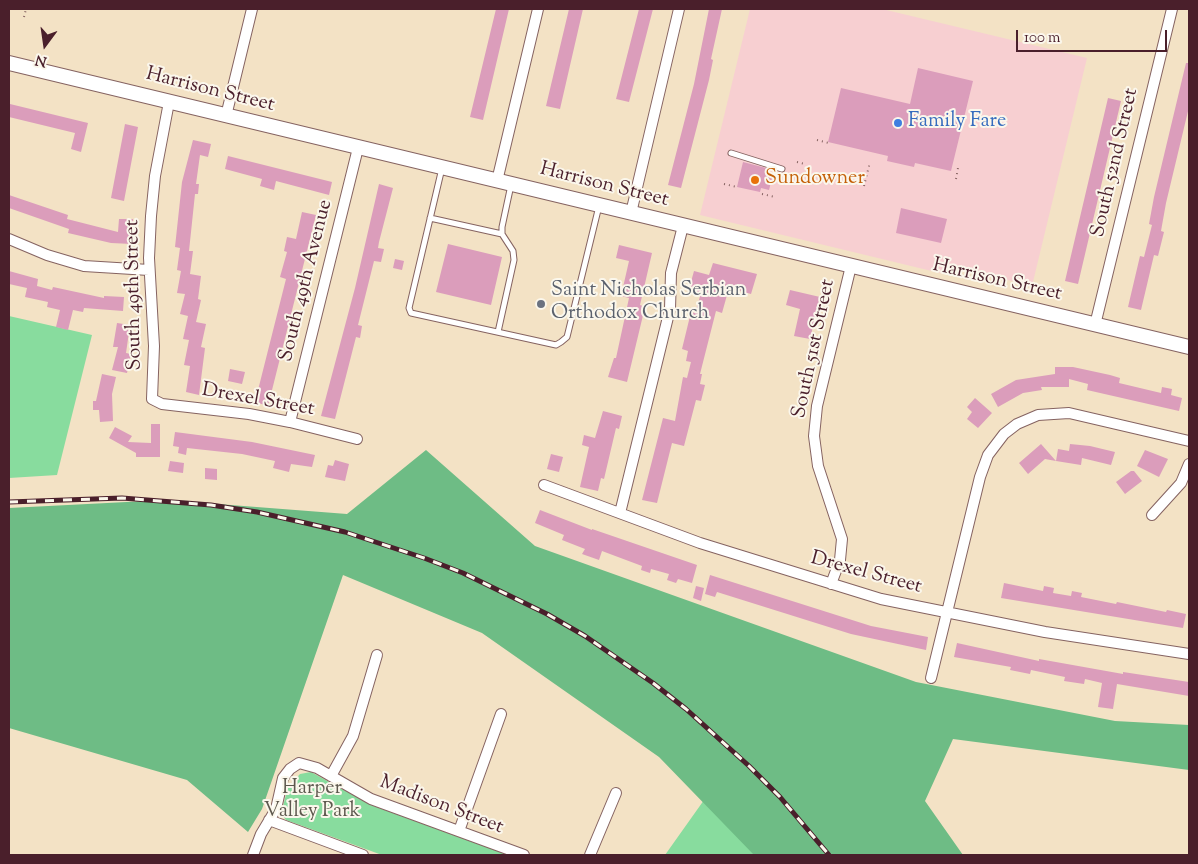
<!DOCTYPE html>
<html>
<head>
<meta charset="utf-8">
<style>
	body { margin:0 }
	#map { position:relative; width:1198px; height:864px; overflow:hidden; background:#f3e2c5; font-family:"Sorts Mill Goudy",serif }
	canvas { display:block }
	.frame { position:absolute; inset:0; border:10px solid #4a1f2b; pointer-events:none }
	.north { position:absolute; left:20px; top:20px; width:50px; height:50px; -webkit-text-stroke:4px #fbf7ec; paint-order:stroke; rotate:194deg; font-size:14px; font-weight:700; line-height:20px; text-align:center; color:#4a1f2b }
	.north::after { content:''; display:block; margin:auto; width:18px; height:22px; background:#4a1f2b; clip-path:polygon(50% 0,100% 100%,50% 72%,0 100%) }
	.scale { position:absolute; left:1016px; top:30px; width:151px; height:22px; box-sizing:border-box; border:2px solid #4a1f2b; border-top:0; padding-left:6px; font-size:15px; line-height:18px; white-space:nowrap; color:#4a1f2b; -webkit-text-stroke:4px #fbf7ec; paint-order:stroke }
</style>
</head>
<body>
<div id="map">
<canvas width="1198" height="864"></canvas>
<div class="frame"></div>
<div class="north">N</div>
<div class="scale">100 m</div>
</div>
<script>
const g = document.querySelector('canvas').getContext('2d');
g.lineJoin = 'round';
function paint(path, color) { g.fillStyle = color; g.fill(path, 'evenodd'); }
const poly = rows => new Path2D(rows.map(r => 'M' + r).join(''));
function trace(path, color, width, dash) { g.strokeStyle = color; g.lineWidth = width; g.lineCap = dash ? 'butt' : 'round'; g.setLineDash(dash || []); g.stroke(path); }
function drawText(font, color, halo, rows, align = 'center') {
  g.font = font + ' "Sorts Mill Goudy",serif'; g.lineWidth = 4; g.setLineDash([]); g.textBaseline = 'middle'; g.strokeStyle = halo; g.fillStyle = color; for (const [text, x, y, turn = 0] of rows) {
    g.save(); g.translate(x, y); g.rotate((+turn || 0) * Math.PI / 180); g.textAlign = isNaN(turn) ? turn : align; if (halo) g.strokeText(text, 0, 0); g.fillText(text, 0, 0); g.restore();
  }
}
paint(poly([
	[750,9,882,9,1087,58,1032,286,946,265,944,274,700,215]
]), '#f7cfd1');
paint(poly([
	[9,316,92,335,57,475,9,478],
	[311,772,371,805,508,855,382,855,286,820,282,815,282,810,288,787,300,774],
	[709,793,769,855,665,855]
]), '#88dc9e');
paint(poly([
	[426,450,535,546,916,682,1115,721,1189,725,1189,770,953,739,925,801,963,855,754,855,659,757,482,633,343,575,262,809,248,832,187,780,9,728,9,508,166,500,347,514]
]), '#6ebc85');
paint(poly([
	[496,9,509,9,483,120,470,117],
	[569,9,583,9,560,109,546,106],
	[639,9,653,9,629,102,616,99],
	[709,9,722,9,711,59,713,60,709,80,681,188,668,185,694,84],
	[1186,63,1189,63,1189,107,1166,203,1161,231,1164,232,1158,256,1154,255,1141,310,1128,307,1140,256,1144,257,1152,225,1149,224,1154,197],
	[918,68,973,81,951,171,915,163,914,167,887,161,888,156,828,142,841,88,910,104],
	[1108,98,1121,101,1078,284,1065,281],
	[10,104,88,123,81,152,71,149,75,133,9,117],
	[125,124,138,127,124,201,111,198],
	[193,140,211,144,208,157,200,155,196,184,199,184,198,194,195,194,189,251,193,251,190,274,201,276,198,299,201,300,196,322,206,324,201,347,205,348,199,395,186,392,190,366,184,365,189,340,183,339,188,316,180,314,185,294,177,293,181,271,177,270,180,248,175,247,182,182],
	[228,156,332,182,329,195,276,181,274,190,260,186,262,179,225,169],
	[743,162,766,168,765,172,773,174,769,190,761,188,760,192,737,187],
	[379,184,393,188,379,242,378,248,384,249,381,262,374,261,358,325,362,326,360,338,356,337,335,419,321,416,355,288],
	[9,195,68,215,67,219,118,232,119,219,133,219,132,244,111,243,68,233,69,229,9,208],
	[901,208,947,219,941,243,896,233],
	[302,212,316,215,268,406,255,402,286,279,280,277,287,252,284,251,287,237,296,239],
	[448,244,502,257,491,305,436,292],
	[619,245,652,253,640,305,645,307,627,382,608,377,614,358,616,358,629,298,621,296,629,261,616,258],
	[395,259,404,261,402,270,393,268],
	[713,263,757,274,751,294,729,288,722,313,716,311,700,374,702,374,700,384,705,385,701,401,696,400,684,446,672,443,657,503,642,500,663,418,675,421,683,377,687,378,691,362,686,361,688,351,682,349,691,312,695,313,701,293,689,289,694,271,709,275],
	[9,271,38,279,37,286,52,290,53,287,104,298,104,296,124,297,123,311,84,308,83,312,73,310,68,330,56,327,60,310,47,307,48,302,25,297,27,288,9,284],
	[790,290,820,297,810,339,794,336,800,309,786,305],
	[117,323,130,325,126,353,131,354,127,373,112,370,118,347,113,347],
	[1055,367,1073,367,1110,375,1120,378,1119,383,1161,393,1162,387,1172,389,1171,395,1182,398,1179,411,1087,390,1088,384,1069,379,1069,387,1041,387,1042,390,1023,393,998,407,991,394,1016,380,1055,374],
	[230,369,245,372,242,384,228,381],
	[102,374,116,377,112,394,113,421,100,422,99,410,93,410,93,401,96,401],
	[975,398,992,413,978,428,967,419,972,412,967,407],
	[603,411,622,416,619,429,616,428,604,479,601,478,598,491,580,487,589,447,582,445,584,435,595,438],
	[151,424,160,424,160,457,136,457,136,453,109,438,115,427,132,436,128,442,151,443],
	[175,432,252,442,315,455,312,467,291,464,289,472,273,468,275,461,242,454,187,448,186,455,178,453,179,447,173,446],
	[1041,444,1056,461,1045,459,1028,474,1019,463],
	[1070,444,1090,446,1115,452,1111,465,1082,458,1081,465,1056,461,1058,449,1069,451],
	[1145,450,1168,459,1159,477,1137,466],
	[551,454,563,457,559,472,547,469],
	[335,460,349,464,345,481,325,477,328,465,333,466],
	[170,461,184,463,183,473,168,471],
	[205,468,217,469,217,480,205,479],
	[1131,471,1134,471,1142,481,1125,494,1116,482],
	[540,510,592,530,592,529,697,565,692,583,678,579,676,583,667,580,669,574,651,569,650,573,641,570,642,566,602,551,599,560,582,554,585,549,562,540,564,535,535,523],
	[710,575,871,626,928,637,926,650,851,634,717,592,715,597,705,594],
	[1004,583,1043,591,1044,586,1054,588,1053,593,1071,596,1072,591,1082,593,1081,597,1116,604,1117,602,1166,612,1167,610,1186,614,1183,628,1001,598],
	[696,586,704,588,701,601,693,598],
	[957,643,1039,661,1039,659,1123,674,1123,672,1189,682,1189,696,1117,684,1113,709,1098,707,1102,683,1085,679,1084,684,1064,681,1065,677,1031,670,1030,674,1010,670,1011,667,954,657]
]), '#db9dbb');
const lane = poly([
	[731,153,782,169],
	[442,168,409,308,411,313,556,345,561,342,567,337,599,206],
	[430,218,502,234],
	[498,332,514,260,513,251,502,234,502,227,511,185]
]);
const street = poly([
	[169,102,155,176,151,216,149,258,154,346,152,399,162,404,249,414,290,422,357,439],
	[226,116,252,9],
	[497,181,538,9],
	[631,213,679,9],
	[9,239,47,255,84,266,149,270],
	[1095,325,1172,9],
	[290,422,358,148],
	[544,485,700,543,881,599,1045,632,1189,654],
	[620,513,670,309,671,273,683,226],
	[1152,515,1181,483,1189,464],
	[831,584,840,560,842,539,818,466,814,436,817,406,851,266],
	[931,678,980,477,988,455,1004,434,1017,424,1038,415,1069,413,1189,441],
	[331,776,353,736,377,655],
	[269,820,363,855],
	[459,831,501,714],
	[253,855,261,834,276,809,283,778,290,769,299,763,317,768,371,799,524,855],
	[590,855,616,793]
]);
const secondary = poly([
	[9,63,1189,347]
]);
trace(lane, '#856361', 7);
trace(street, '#856361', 12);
trace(secondary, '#856361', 16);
trace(poly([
	[24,17,26,9],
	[817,140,829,143],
	[797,162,805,164],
	[956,179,958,168],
	[724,184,737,187],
	[864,186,870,162],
	[762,194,775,197]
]), '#856361', 2, [1, 4]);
trace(lane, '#fff', 5);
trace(street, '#fff', 10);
trace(secondary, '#fff', 14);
const rail = poly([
	[9,502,122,498,211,505,257,512,345,532,424,558,463,573,547,614,585,636,653,683,686,709,749,766,780,797,829,855]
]);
trace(rail, '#4a1f2b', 5);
trace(rail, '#fbf7ec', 3, [9]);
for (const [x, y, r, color] of [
	[898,123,5,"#3f7fe0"],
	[755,180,5,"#e8710a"],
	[541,304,5,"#6b7280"]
]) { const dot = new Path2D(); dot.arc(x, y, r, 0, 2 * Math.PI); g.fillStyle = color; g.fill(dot); trace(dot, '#fbf7ec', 2); }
drawText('20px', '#4a1f2b', '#fbf7ec', [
	["Harrison Street",210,91,14],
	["South 52nd Street",1116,163,-77],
	["Harrison Street",604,186,14],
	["South 49th Avenue",307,281,-76],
	["Harrison Street",997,281,13],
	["South 49th Street",135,295,-91],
	["South 51st Street",815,349,-78],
	["Drexel Street",258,401,10],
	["Drexel Street",866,574,15],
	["Madison Street",441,806,21]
]);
drawText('20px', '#366cbe', '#fbf7ec', [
	["Family Fare",908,123]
], 'left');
drawText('20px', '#c56008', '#fbf7ec', [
	["Sundowner",765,180]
], 'left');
drawText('20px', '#5b616d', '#fbf7ec', [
	["Saint Nicholas Serbian",551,292],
	["Orthodox Church",551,315]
], 'left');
drawText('20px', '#5d584e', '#fbf7ec', [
	["Harper",312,790],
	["Valley Park",312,813]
]);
</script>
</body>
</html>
